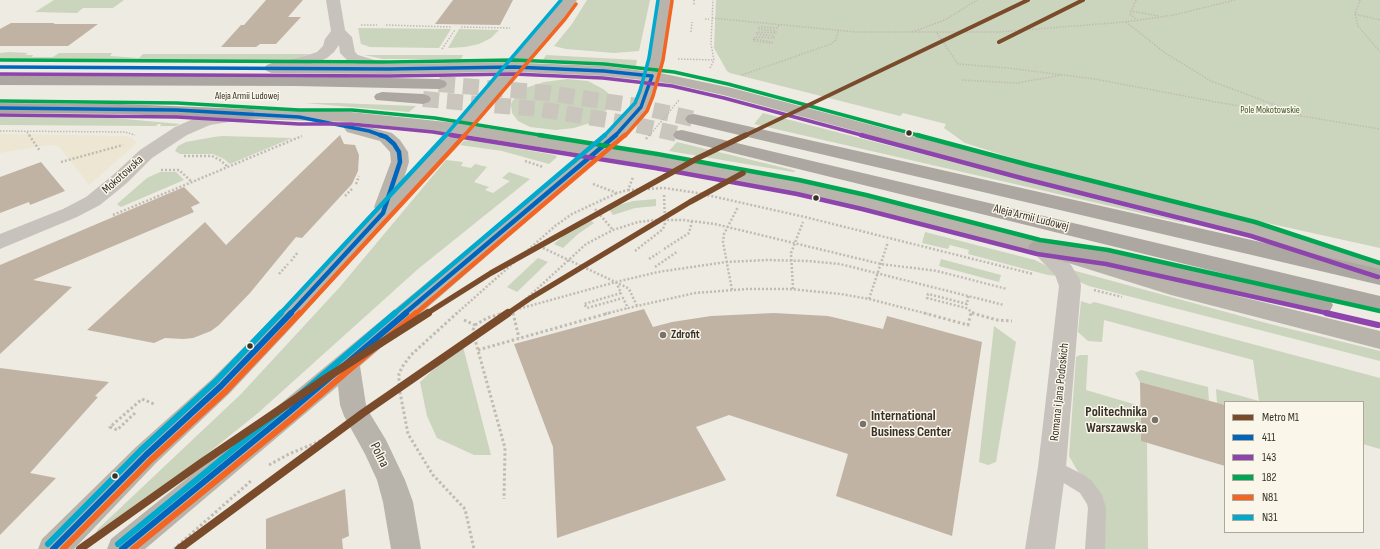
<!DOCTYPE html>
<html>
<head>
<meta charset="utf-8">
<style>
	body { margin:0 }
	#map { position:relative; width:1380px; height:549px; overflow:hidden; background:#eeebe2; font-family:"Sofia Sans Condensed",sans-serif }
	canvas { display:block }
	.legend { position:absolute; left:1224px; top:401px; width:140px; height:132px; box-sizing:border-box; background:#faf6ea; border:1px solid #aca79d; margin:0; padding:5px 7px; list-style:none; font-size:12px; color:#383129 }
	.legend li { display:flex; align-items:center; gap:8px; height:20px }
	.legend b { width:20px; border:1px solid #aca79d }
</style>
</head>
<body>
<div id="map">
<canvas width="1380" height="549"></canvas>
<ul class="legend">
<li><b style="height:5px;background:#7a4b2a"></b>Metro M1</li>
<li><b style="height:5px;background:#0065bd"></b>411</li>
<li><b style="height:5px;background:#8e44ad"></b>143</li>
<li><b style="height:5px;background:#00a651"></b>182</li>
<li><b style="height:5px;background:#f26522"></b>N81</li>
<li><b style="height:5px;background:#00a9ce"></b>N31</li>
</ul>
</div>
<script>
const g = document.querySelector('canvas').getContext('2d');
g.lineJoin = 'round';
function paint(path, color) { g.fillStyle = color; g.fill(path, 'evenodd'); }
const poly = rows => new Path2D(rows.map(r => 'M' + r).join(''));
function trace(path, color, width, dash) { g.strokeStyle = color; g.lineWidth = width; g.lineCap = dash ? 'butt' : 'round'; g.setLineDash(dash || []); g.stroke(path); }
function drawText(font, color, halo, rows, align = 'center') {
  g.font = font + ' "Sofia Sans Condensed",sans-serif'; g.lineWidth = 3; g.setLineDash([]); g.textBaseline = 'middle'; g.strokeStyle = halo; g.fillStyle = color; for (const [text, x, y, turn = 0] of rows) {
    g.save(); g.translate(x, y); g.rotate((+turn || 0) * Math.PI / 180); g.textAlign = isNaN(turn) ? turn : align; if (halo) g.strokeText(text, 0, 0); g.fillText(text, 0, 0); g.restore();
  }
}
paint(poly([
	[54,0,124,0,113,8,83,8,77,13,35,12],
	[587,0,650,0,639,51,614,53,566,49,554,46,572,24],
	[716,0,1380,0,1380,248,1231,215,1038,166,965,143,944,128,946,124,903,113,900,116,730,73,727,71,714,48],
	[358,28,451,29,439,48,370,47,361,44],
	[459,29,499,30,491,38,479,44,465,47,448,48],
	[9,52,28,53,25,55,33,55,32,57,53,57,59,53,112,53,110,56,139,58,143,54,311,54,285,61,272,62,0,61,0,53],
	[364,55,463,55,461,59,383,59],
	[546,55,637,60,636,66,590,62,543,60],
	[567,79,588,81,603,89,607,92,610,99,610,103,606,111,590,123,574,128,556,130,530,127,518,121,512,113,511,104,513,100,525,88,544,82],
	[305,103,337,103,416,106,409,112],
	[763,113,1184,222,1184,223,754,124],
	[0,116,92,116,180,124,175,126,160,126,161,124,158,124,156,126,0,125],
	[214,137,222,136,292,138,230,164,224,159,213,154,180,154,175,151,178,146,186,142],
	[469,140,555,155,557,157,549,164,502,151,460,145,464,141],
	[677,142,789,169,796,171,793,172,669,151],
	[446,160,463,162,461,166,471,168,475,164,487,167,474,182,489,187,485,190,493,193,510,181,502,178,509,172,530,179,418,269,258,413,111,531,104,535,96,536,95,534,98,529,241,394,339,288],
	[160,172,176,172,184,180,121,207,117,204,147,178],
	[656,199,656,206,635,208,613,215,608,208,633,201],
	[587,218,594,223,578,234,563,248,554,244,572,228],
	[925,232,1035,260,1045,265,1058,276,1048,275,968,254,969,250,950,245,948,249,922,243],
	[538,258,548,262,517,292,507,287],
	[941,259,1001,275,999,282,939,266],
	[1072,270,1270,324,1380,351,1380,361,1089,286,1080,282],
	[1081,301,1090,304,1094,302,1380,378,1380,449,1363,444,1363,402,1225,402,1225,405,1217,403,1216,389,1259,401,1253,360,1104,320,1102,342,1088,341,1078,332],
	[994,326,1016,342,996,462,988,465,979,462],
	[462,343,491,455,474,455,437,438,427,416,420,382],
	[1080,355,1088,355,1086,390,1140,406,1141,440,1147,443,1148,549,1104,549,1082,476,1077,470,1069,456,1076,357],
	[1141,370,1208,387,1209,401,1140,382,1135,373]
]), '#cbd4bd');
paint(poly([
	[0,134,126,136,135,140,136,144,89,185,59,146,48,145,0,153]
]), '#ece6d2');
paint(poly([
	[266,0,303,0,288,17,301,17,276,44,260,44,256,47,221,47,241,25,244,25],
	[453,0,513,0,500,25,435,24],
	[11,23,55,23,53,24,98,24,68,46,0,46,0,29],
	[340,135,344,144,355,145,359,155,358,171,352,184,302,238,296,237,250,293,219,325,211,331,193,338,183,339,165,338,154,343,87,330,205,222,226,245],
	[41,162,65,191,30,205,29,202,0,213,0,177],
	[184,187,200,203,191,207,194,212,33,280,72,287,0,354,0,265],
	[644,309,653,327,672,322,711,316,774,313,828,316,883,329,887,316,982,342,952,536,836,496,848,454,729,415,696,427,726,480,557,538,553,447,514,344],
	[0,368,109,382,95,396,98,397,30,473,56,478,0,535],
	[1140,382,1225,405,1225,466,1141,441],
	[345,489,349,536,342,539,343,549,266,549,266,519]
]), '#c1b3a4');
trace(poly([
	[439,84,547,93,631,105,694,119],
	[423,99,539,109,637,125,682,135]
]), '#cac6bd', 16, [16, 8]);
trace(poly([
	[694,0,694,5],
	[1136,0,1130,14,1137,20],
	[1360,0,1355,14,1358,26,1380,52],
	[1130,11,1159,16],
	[1355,14,1380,20],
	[712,18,856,32,998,32,1125,22,1174,15,1235,0],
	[705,19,709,19],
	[1126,22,1165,53,1211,81,1302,115],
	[361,25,377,25],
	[386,25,452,27],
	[461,27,510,28],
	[691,32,692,22],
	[912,32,945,20,977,0],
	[937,33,958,64,1008,68,1095,79,1216,102,1380,129],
	[754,39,772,42,772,43,753,41,754,39],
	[754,39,755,37,774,38,774,36,756,34,757,32,776,33,776,31,758,29,759,27,777,28,779,25],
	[442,49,455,30],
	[678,59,714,60],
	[710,68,714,60,711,44,713,0],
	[742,75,831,44,836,40,838,31],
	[962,80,1017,83,1062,75],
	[0,131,125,132,135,135],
	[27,132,30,136],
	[649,136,679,100]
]), '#c0bcb4', 1.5, [1.5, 1.5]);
trace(poly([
	[29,135,40,151],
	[646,139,649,135],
	[184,156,212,156,220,160,228,167],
	[525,161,543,167],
	[61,162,123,145],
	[161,170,179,170,192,182],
	[356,184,359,176],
	[593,184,617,193,628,190,633,177],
	[628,190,664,188,698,193,805,217,1033,274],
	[345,196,352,189],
	[595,209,613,230],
	[113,215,302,136],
	[543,248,626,287,629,289,637,306],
	[664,249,689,233,692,221],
	[635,251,663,229,665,223,664,194],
	[649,259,660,252],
	[291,261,298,252],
	[655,267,678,251],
	[279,274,288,264],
	[616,282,621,293,584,304,587,308,623,298,628,308,695,293,747,289,790,289,841,294,869,299,928,314],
	[793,289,791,253,803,222],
	[732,290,723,242,724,234,738,207],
	[1094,290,1122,297],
	[968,296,967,304,928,294,927,298,966,308,975,314],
	[869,299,888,242],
	[456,314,555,226,572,214,617,193],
	[500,314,616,282,658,272,726,262,767,260,808,261,840,264,1004,305],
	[513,314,513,311,586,244,613,230,638,222,656,220,684,220,715,224,881,264,937,271,1007,289],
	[605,314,628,308]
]), '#c0bcb4', 2.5, [2, 2]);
trace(poly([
	[513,313,519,338],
	[924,313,968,325,971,313],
	[972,313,997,320,1012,321],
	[464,320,475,325,473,330,474,336,505,448,504,499],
	[475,325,487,318,504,313],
	[478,350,609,313],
	[399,387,408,434,433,475,465,509,474,549],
	[379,400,399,387,399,374,402,367,411,355,457,313],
	[135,413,117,430,110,427,142,399,154,404],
	[269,465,289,454,318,442,336,431],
	[174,549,252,480]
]), '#c0bcb4', 3, [2.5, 2.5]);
paint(poly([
	[1052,459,1084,475,1092,481,1102,495,1106,508,1105,549,1085,549,1088,508,1087,504,1080,493,1046,472,1043,467,1046,462,1052,459]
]), '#c7c3bc');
paint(poly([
	[326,0,340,0,345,30,352,37,355,52,358,55,394,66,397,69,394,72,389,74,348,61,340,53,339,45,334,52,327,58,318,62,272,73,267,71,264,68,267,65,308,55,317,52,323,46,325,39,331,31,326,0],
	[247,109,253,110,255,114,253,118,210,125,187,135,152,158,127,183,100,205,77,217,0,249,0,234,63,209,86,197,113,175,140,150,175,127,200,116,247,109],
	[1039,240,1046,242,1071,265,1080,280,1081,286,1066,467,1055,549,1025,549,1038,467,1059,286,1055,275,1028,247,1032,242,1039,240]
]), '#c7c3bc');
paint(poly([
	[563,0,577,0,565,17,526,63,604,66,645,71,658,0,672,0,664,59,660,73,732,88,1034,168,1260,224,1380,262,1380,277,1247,234,1020,176,723,95,673,84,658,82,655,93,647,111,621,140,611,148,798,181,864,196,1039,240,1173,280,1380,331,1380,349,1171,295,1033,252,862,208,798,193,601,157,360,366,366,405,369,412,386,440,405,480,413,502,421,549,391,549,383,502,377,480,365,454,344,416,340,405,338,386,145,549,107,549,111,539,279,405,582,154,465,135,289,330,230,393,156,463,74,549,38,549,42,539,136,447,212,379,273,318,376,209,374,207,391,162,390,152,380,141,347,132,344,128,347,124,353,123,392,133,400,140,408,152,409,162,403,181,448,133,351,122,247,119,241,118,239,114,241,110,247,109,351,112,456,123,502,72,389,74,272,73,267,71,264,68,267,65,272,63,389,64,510,62,563,0],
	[518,72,604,76,642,80,633,105,609,132,593,145,473,126,518,72]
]), '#b8b4ac');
paint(poly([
	[0,75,295,76,439,79,445,81,447,84,445,87,439,89,295,86,0,85,0,75],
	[382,92,423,94,429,96,431,99,429,102,423,104,376,100,374,97,376,94,382,92],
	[0,103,121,104,247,109,253,110,255,114,253,118,247,119,121,114,0,113,0,103],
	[694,114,1380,269,1380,285,688,123,685,119,688,115,694,114],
	[682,130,1380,296,1380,312,1330,300,1333,305,1330,311,1322,313,1107,264,1039,254,1032,252,1028,247,1032,242,1039,240,1107,250,1303,293,676,139,673,135,676,131,682,130]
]), '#aca8a1');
trace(poly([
	[0,67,389,69,514,67,604,71,652,76],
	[0,108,177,110,299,117,369,131,383,136],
	[615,136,641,107,652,76]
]), '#0065bd', 3.5);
trace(poly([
	[290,314,383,213,400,162,399,152,394,144,386,137,380,135],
	[404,314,616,135]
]), '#0065bd', 4.5);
trace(poly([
	[53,549,146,455,221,386,291,313],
	[122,549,288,413,406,313]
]), '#0065bd', 6);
trace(poly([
	[0,74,389,76,514,74,603,78,672,86,724,98,865,136],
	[0,115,177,117,299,124,351,124,433,132,457,136]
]), '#8e44ad', 3.5);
trace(poly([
	[451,135,655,168,797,194,862,209,1037,254,1106,264,1331,314],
	[861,135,1025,179,1251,236,1378,277]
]), '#8e44ad', 4.5);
trace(poly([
	[1326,313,1378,325]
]), '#8e44ad', 6);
trace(poly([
	[0,60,389,62,514,60,604,64,674,72,728,84,921,136],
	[0,101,177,103,299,110,352,110,435,118,546,136]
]), '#00a651', 3.5);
trace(poly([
	[539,135,657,154,799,180,866,195,1040,240,1108,250,1380,311],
	[917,135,1029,165,1255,222,1380,263]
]), '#00a651', 4.5);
trace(poly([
	[464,136,565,19,576,4],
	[625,136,647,111,653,96,663,60,672,1]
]), '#f26522', 3.5);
trace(poly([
	[300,314,465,135],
	[415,314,625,135]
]), '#f26522', 4.5);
trace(poly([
	[63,549,151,460,226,391,300,313],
	[133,549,293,418,416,313]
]), '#f26522', 6);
trace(poly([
	[445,136,561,0],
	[604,136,635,103,640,91,649,58,658,0]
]), '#00a9ce', 3.5);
trace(poly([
	[280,314,446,135],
	[394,314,605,135]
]), '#00a9ce', 4.5);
trace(poly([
	[48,544,141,450,216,381,281,313],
	[118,544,284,408,395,313]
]), '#00a9ce', 6);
trace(poly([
	[999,42,1083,0],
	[744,136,1028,0]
]), '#7a4b2a', 4);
trace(poly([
	[426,314,491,273,698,158,746,135],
	[507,314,529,299,690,202,743,173]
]), '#7a4b2a', 5.5);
trace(poly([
	[80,549,201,463,326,378,428,313],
	[179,549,363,413,508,313]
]), '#7a4b2a', 8);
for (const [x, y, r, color] of [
	[909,133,3.5,"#383129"],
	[816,198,3.5,"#383129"],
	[663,335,4,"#78726a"],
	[250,346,3.5,"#383129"],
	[1155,420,4,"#78726a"],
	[863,424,4,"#78726a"],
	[115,476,3.5,"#383129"]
]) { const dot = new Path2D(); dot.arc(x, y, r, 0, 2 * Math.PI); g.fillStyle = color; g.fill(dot); trace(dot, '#faf6ea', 1.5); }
drawText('10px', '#383129', '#faf6ea', [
	["Aleja Armii Ludowej",247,96]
]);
drawText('10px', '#3e562d', '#faf6ea', [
	["Pole Mokotowskie",1270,110]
]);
drawText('12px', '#383129', '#faf6ea', [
	["Mokotowska",123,175,-42],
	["Aleja Armii Ludowej",1031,218,14],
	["Romana i Jana Podoskich",1060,392,-84]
]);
drawText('bold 12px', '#383129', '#faf6ea', [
	["Zdrofit",671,335]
], 'left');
drawText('bold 14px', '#383129', '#faf6ea', [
	["Politechnika",1147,412],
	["Warszawska",1147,428],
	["International",871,416,"left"],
	["Business Center",871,432,"left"]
], 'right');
drawText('14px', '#383129', '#faf6ea', [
	["Polna",379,455,64]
]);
</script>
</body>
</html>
